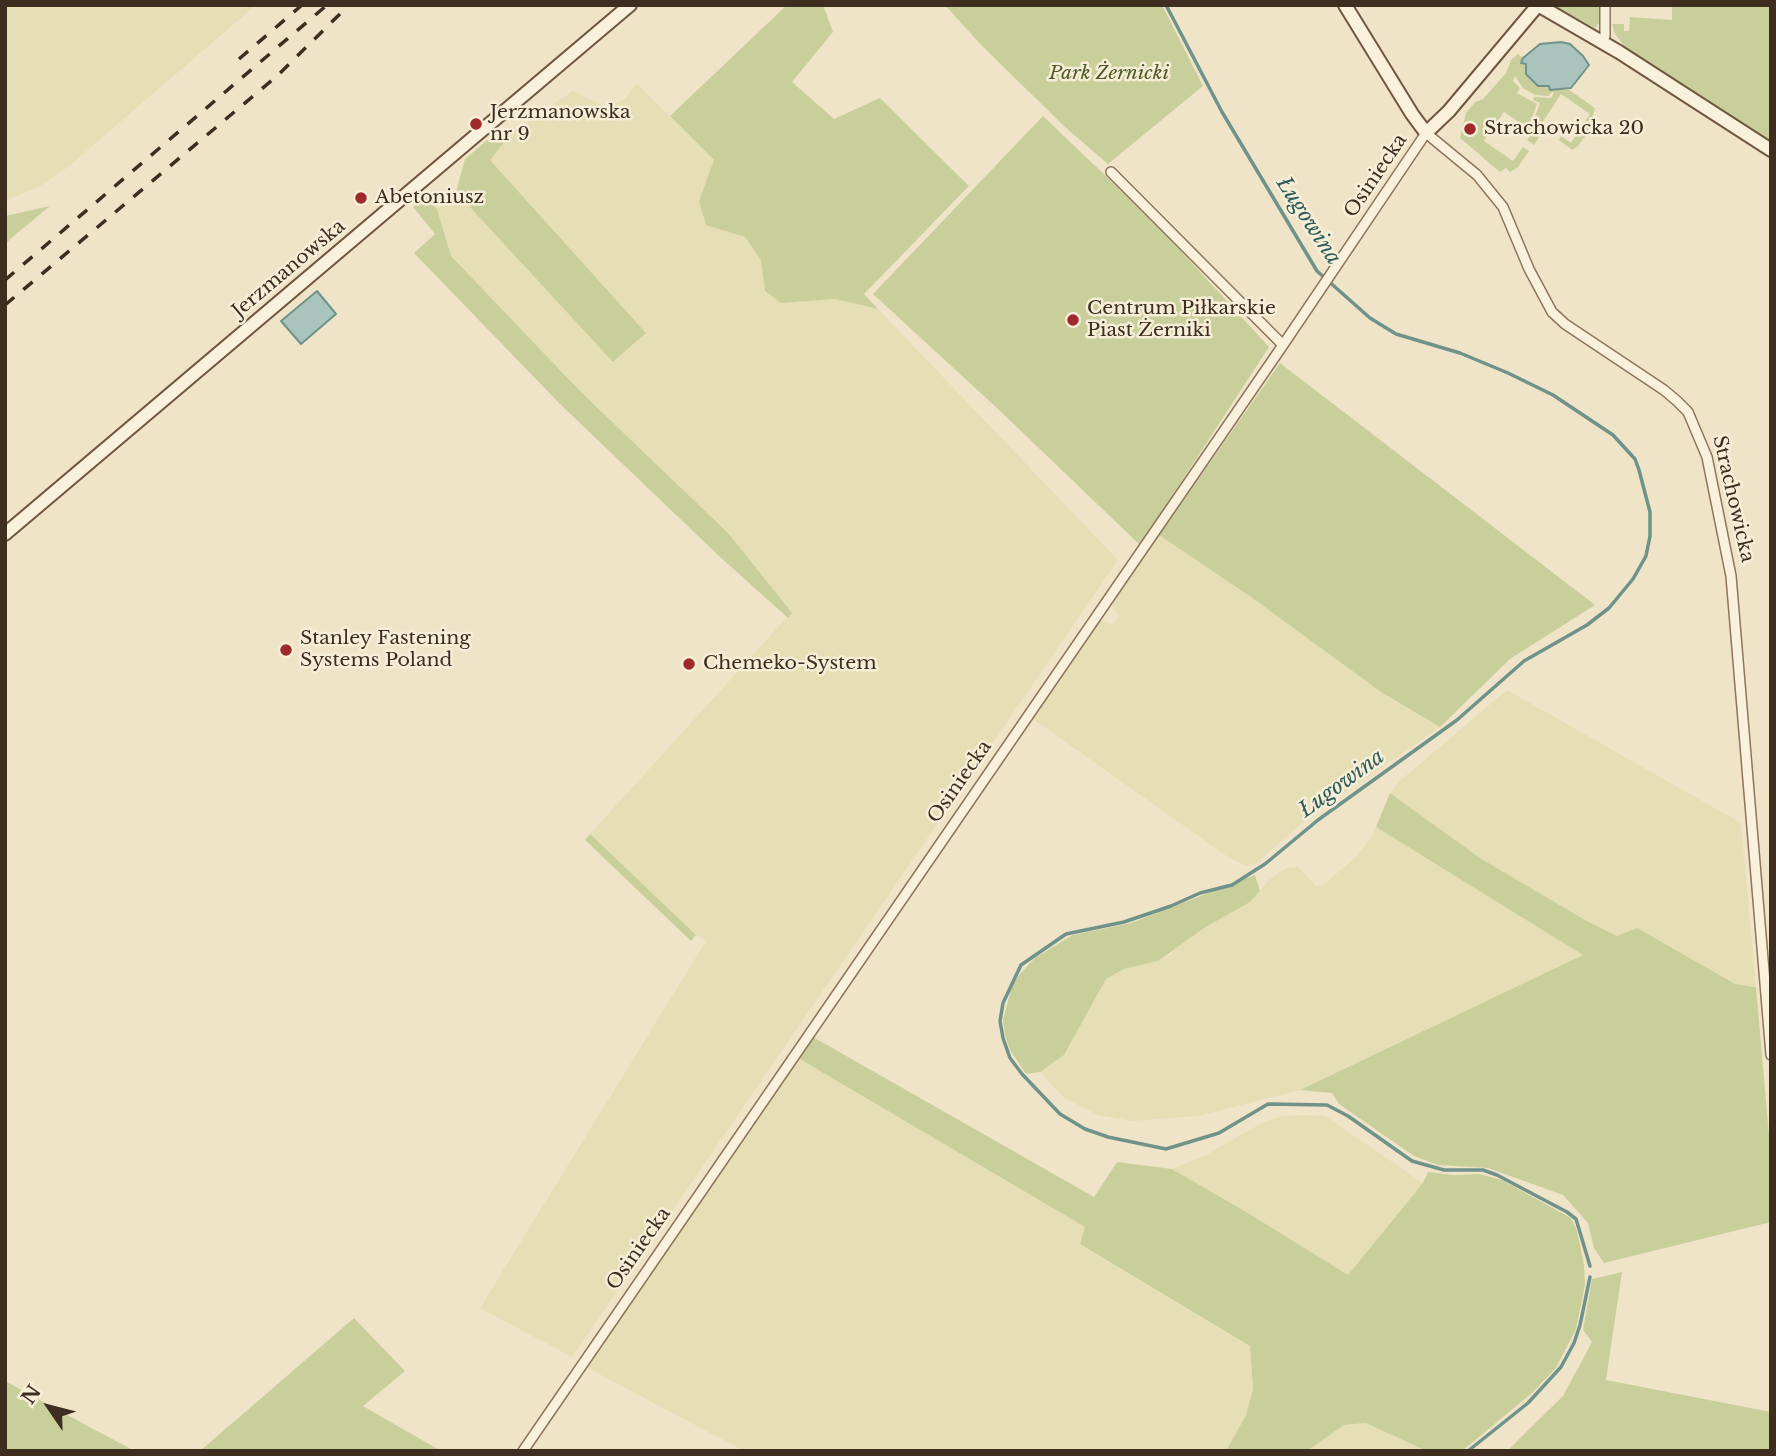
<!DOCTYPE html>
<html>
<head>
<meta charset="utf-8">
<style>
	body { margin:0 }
	#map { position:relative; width:1776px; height:1456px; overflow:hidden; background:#f0e4c8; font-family:"Libre Baskerville",serif }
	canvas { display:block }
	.frame { position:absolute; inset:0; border:7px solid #3d2e20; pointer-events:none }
	.north { position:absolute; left:14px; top:1372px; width:70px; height:70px; -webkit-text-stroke:5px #f7eed8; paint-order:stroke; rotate:305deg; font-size:19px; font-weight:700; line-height:28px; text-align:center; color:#3d2e20 }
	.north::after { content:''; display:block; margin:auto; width:24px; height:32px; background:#3d2e20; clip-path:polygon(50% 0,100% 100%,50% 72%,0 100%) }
</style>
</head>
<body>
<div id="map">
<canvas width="1776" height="1456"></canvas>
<div class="frame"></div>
<div class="north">N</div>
</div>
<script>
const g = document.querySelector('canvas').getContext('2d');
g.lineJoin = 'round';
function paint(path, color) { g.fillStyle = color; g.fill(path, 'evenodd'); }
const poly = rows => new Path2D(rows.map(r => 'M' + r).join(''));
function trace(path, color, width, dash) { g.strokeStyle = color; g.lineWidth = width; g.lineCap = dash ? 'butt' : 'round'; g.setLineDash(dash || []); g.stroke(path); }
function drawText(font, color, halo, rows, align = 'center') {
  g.font = font + ' "Libre Baskerville",serif'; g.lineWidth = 5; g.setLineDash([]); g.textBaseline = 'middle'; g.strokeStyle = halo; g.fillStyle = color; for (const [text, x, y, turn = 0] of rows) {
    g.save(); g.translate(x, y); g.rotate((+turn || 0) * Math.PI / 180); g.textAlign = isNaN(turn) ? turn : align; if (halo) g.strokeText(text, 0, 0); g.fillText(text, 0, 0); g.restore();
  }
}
paint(poly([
	[5,5,256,5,68,167,40,186,5,201],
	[636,83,715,160,699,201,745,237,761,260,765,291,781,303,835,299,878,309,1118,560,572,1357,480,1308,706,941,696,935,651,894,590,834,791,613,729,534,580,391,451,256,437,209,456,192,614,362,646,333,490,160,513,132,573,91,608,108,626,98],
	[1159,535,1251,597,1381,692,1440,727,1352,788,1329,800,1255,864,1247,866,1228,857,1033,719,1099,620,1113,624,1119,616,1111,604],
	[1507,690,1741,823,1756,987,1735,984,1617,936,1585,920,1480,858,1390,793,1401,780],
	[1376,827,1584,955,1300,1090,1198,1116,1132,1121,1098,1115,1063,1097,1040,1072,1064,1055,1106,979,1124,969,1158,961,1169,955,1185,940,1204,928,1250,902,1269,880,1286,868,1298,867,1316,886,1323,885,1355,858,1373,835],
	[798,1058,1085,1227,1080,1244,1250,1346,1253,1389,1246,1415,1226,1451,744,1451,586,1367],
	[1306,1115,1325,1116,1423,1183,1348,1275,1248,1213,1172,1169,1206,1155,1262,1123,1282,1116],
	[1366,1423,1425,1448,1423,1451,1307,1451,1344,1425]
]), '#e6deb5');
paint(poly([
	[787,5,823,5,833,32,792,82,834,119,880,98,969,186,864,294,878,309,835,299,781,303,765,291,761,260,745,237,706,225,699,201,714,160,670,116],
	[945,5,1162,5,1203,86,1108,164,1065,127,982,46],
	[1552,5,1600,5,1600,22,1595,28],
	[1672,5,1771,5,1771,145,1629,52,1615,34,1612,24,1624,24,1624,31,1629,31,1630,17,1672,20],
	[1518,54,1523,58,1521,63,1526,64,1550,86,1550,90,1569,90,1595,108,1589,131,1578,146,1572,150,1559,140,1561,136,1571,143,1590,114,1561,94,1542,123,1551,130,1548,133,1533,122,1540,103,1533,100,1534,97,1551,98,1554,93,1552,92,1549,96,1535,95,1523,88,1515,76,1513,81,1520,88,1517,93,1537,104,1530,123,1542,132,1534,145,1527,140,1533,132,1504,112,1484,141,1513,161,1523,147,1529,151,1518,167,1510,172,1506,168,1500,172,1460,138,1466,113,1475,102,1483,99,1506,73,1511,60],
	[1043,116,1158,226,1269,347,1140,545,998,409,873,294],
	[499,130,507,139,490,160,646,333,613,362,456,192,465,159],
	[428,196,437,209,451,256,580,391,729,534,792,613,788,618,719,556,560,404,414,253,435,234,413,207],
	[50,206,15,235,5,244,5,216],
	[1280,363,1595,605,1510,659,1440,727,1381,692,1251,597,1159,535],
	[1390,793,1480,858,1585,920,1617,936,1637,928,1735,984,1756,987,1771,1158,1771,1222,1604,1263,1594,1248,1588,1223,1563,1195,1488,1168,1438,1165,1414,1156,1339,1104,1332,1093,1300,1090,1583,955,1376,827],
	[590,834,696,935,691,941,585,840],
	[1255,875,1260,891,1250,902,1204,928,1158,961,1124,969,1106,979,1064,1055,1040,1072,1026,1074,1010,1050,1005,1035,1003,1020,1012,986,1019,975,1035,958,1073,935,1131,923],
	[813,1037,1094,1197,1117,1162,1172,1169,1248,1213,1348,1275,1423,1183,1428,1172,1453,1175,1479,1174,1502,1180,1571,1218,1577,1231,1584,1265,1585,1285,1576,1329,1556,1368,1532,1393,1462,1451,1427,1451,1366,1423,1344,1425,1307,1451,1226,1451,1246,1415,1253,1389,1250,1346,1080,1244,1085,1227,798,1058],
	[1622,1272,1606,1380,1771,1412,1771,1451,1507,1451,1563,1396,1592,1342,1583,1330,1592,1279],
	[354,1318,405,1371,363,1406,441,1451,200,1451],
	[5,1381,95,1430,135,1451,5,1451]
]), '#c9cf9b');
const water = poly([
	[1561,42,1570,44,1583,56,1589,65,1571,88,1550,90,1549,86,1538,86,1526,74,1526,64,1521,63,1523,58,1540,44,1561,42],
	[317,291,336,314,301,344,281,321,317,291]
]);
paint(water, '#a9c4bc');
trace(water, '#6f938a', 2);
trace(poly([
	[1166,5,1222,112,1317,271,1370,318,1396,334,1460,353,1508,373,1553,395,1613,435,1635,459,1639,470,1650,512,1650,536,1646,556,1633,579,1609,608,1587,625,1524,661,1457,720,1318,820,1265,864,1232,885,1200,893,1171,906,1124,922,1066,934,1021,965,1003,1003,1000,1021,1003,1038,1010,1058,1022,1074,1060,1114,1085,1129,1108,1137,1166,1149,1219,1133,1268,1104,1327,1105,1348,1116,1412,1161,1444,1170,1483,1170,1497,1175,1567,1212,1576,1219,1590,1266],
	[1468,1451,1528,1403,1561,1367,1574,1343,1580,1325,1590,1277]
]), '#6f938a', 3.5);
const street = poly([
	[1602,42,1605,36,1605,5],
	[1111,172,1283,345],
	[523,1451,1283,345,1426,133,1477,175,1503,207,1529,269,1552,312,1565,324,1664,390,1677,401,1688,412,1707,457,1731,576,1771,1055]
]);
const secondary = poly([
	[1345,5,1412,114,1426,133,1449,111,1538,5,1619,52,1771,150],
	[5,534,630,5]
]);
trace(street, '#8d765c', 12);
trace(secondary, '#6f573f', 16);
trace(street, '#faf1dc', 9);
trace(secondary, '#faf1dc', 12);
trace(poly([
	[239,59,302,5],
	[5,280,327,5],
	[5,305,277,76,349,5]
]), '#3d2e20', 3.5, [12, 12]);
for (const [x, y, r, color] of [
	[476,124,7,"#9e2a2b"],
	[1470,129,7,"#9e2a2b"],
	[361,198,7,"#9e2a2b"],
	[1073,320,7,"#9e2a2b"],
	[286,650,7,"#9e2a2b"],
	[689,664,7,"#9e2a2b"]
]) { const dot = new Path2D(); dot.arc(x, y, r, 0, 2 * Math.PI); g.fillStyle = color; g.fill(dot); trace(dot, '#f7eed8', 2.5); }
drawText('italic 19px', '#4d5a26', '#f7eed8', [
	["Park Żernicki",1109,74]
]);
drawText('19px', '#3d2e20', '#f7eed8', [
	["Jerzmanowska",490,113],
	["nr 9",490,135],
	["Strachowicka 20",1484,129],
	["Abetoniusz",375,198],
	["Centrum Piłkarskie",1087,309],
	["Piast Żerniki",1087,331],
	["Stanley Fastening",300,639],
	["Systems Poland",300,661],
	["Chemeko-System",703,664]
], 'left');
drawText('19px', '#3d2e20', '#f7eed8', [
	["Osiniecka",1376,176,-56],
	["Jerzmanowska",289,269,-40],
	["Strachowicka",1733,499,77],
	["Osiniecka",960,782,-55],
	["Osiniecka",639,1249,-55]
]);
drawText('italic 21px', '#2f5d5a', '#f7eed8', [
	["Ługowina",1308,221,57],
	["Ługowina",1342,784,-36]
]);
</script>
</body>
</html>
